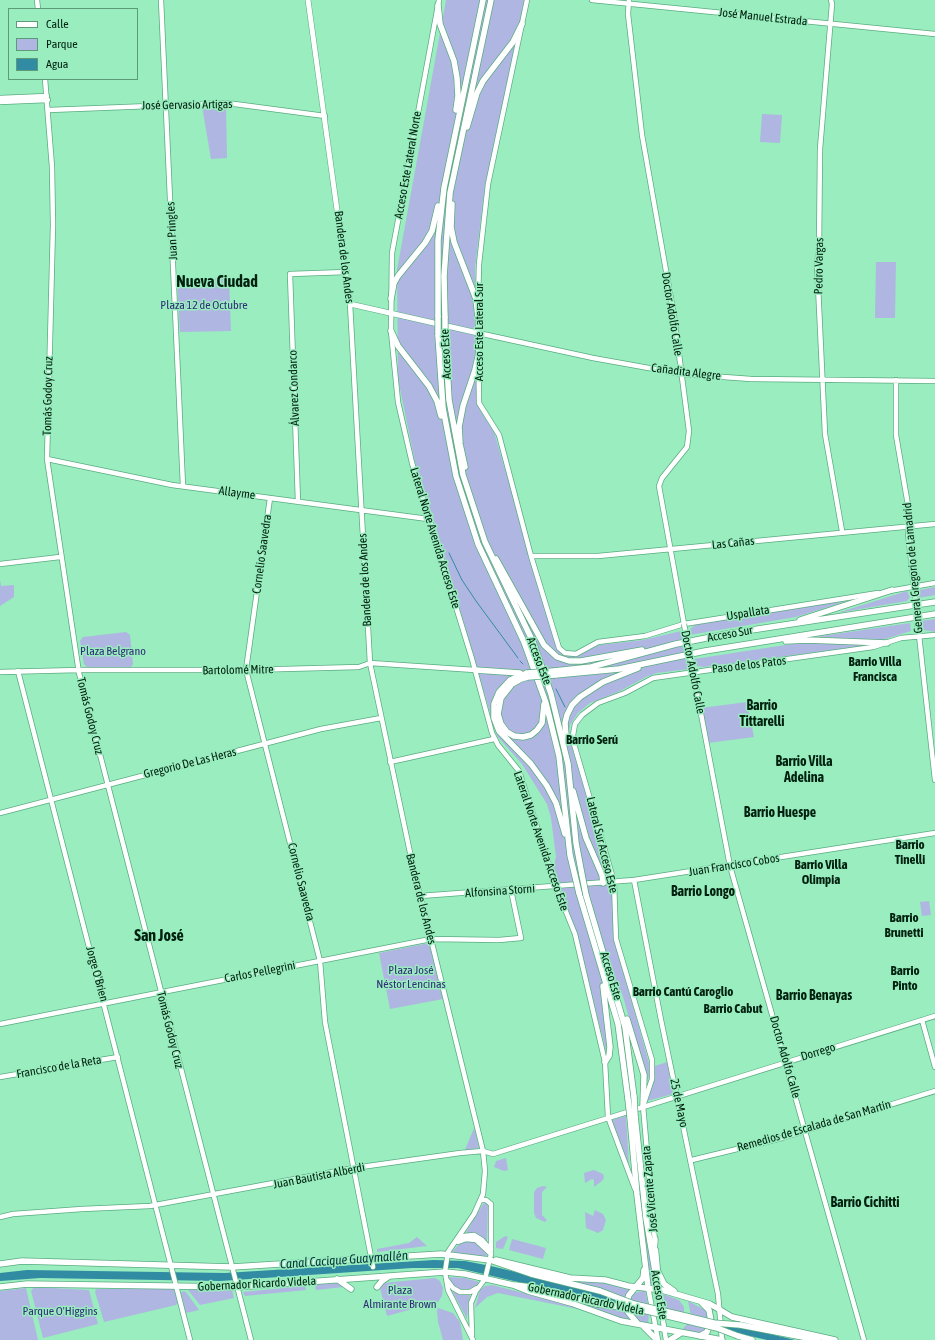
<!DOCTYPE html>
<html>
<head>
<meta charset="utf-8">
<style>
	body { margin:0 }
	#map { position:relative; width:935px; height:1340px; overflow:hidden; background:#99edbe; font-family:"Asap Condensed",sans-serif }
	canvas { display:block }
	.legend { position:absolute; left:8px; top:8px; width:130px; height:72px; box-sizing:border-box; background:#99edbe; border:1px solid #5c9b78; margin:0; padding:5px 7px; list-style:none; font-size:12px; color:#002110 }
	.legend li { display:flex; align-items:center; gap:8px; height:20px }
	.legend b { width:20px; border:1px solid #5c9b78 }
</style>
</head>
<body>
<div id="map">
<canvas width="935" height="1340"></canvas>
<ul class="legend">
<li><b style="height:5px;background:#fff"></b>Calle</li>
<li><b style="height:11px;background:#b0b6e2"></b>Parque</li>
<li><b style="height:11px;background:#308ba3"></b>Agua</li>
</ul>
</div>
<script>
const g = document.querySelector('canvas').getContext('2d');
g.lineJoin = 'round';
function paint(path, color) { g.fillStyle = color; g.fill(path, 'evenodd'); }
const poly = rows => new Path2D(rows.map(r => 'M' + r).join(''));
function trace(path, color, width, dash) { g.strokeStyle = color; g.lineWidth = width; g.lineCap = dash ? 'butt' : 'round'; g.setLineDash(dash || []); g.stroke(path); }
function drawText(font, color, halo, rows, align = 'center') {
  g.font = font + ' "Asap Condensed",sans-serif'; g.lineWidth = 3; g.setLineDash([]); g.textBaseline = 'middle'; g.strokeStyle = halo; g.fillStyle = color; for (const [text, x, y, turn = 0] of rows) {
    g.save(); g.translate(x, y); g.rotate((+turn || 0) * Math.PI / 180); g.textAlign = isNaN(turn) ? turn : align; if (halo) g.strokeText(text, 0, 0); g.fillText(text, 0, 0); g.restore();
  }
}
paint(poly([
	[446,0,524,0,501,122,485,185,475,268,477,400,481,412,494,432,558,650,562,654,572,656,600,645,643,640,681,631,689,669,657,673,648,676,618,692,590,703,578,713,570,725,569,738,612,881,614,897,613,936,651,1070,647,1082,622,993,603,999,607,1055,577,934,553,868,556,857,551,818,547,804,522,764,497,736,435,524,415,462,398,379,397,270],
	[226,105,227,158,211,159,202,106],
	[762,114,782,115,780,143,760,142],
	[876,262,896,262,895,318,875,318],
	[229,278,231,331,180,332,177,280],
	[0,580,1,586,14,585,14,597,0,606],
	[935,587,935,595,918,598,917,594,920,590],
	[907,591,910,597,907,601,837,613],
	[850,600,796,617,689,635,688,631,695,625,714,621],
	[935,619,935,632,924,630,921,621],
	[910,623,911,631,882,640,815,637],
	[126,632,130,635,133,664,130,669,87,667,84,664,80,641,83,637],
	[805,642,870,645,703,667,697,666,694,659],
	[747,702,754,737,708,743,701,708],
	[929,901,931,915,922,916,920,902],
	[429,943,443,999,390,1009,379,953],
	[667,1062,673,1094,647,1101,654,1081,655,1066],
	[626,1116,629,1165,611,1120],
	[474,1128,479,1148,465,1150],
	[506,1158,508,1170,504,1171,494,1167,496,1161],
	[594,1170,603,1174,604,1177,603,1180,594,1187,594,1180,592,1179,585,1183,584,1173],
	[543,1186,547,1187,542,1192,542,1215,547,1220,545,1222,536,1218,534,1213,534,1192,537,1188],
	[640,1191,649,1248,656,1285,651,1285],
	[485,1201,488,1204,487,1241,477,1234,465,1234],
	[595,1210,603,1214,606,1220,603,1230,598,1233,586,1228,585,1212,593,1216],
	[505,1236,508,1237,503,1249,496,1248,496,1242],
	[417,1237,427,1246,377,1252,377,1249,409,1243],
	[512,1239,546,1248,543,1259,509,1250],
	[468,1241,477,1243,484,1250,488,1257,452,1252,458,1245],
	[449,1277,465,1278,479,1282,477,1286,467,1291,458,1290,451,1281],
	[435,1278,440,1281,443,1288,442,1296,438,1302,387,1316,380,1288,383,1283],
	[569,1281,603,1283,630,1290,625,1298,605,1290],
	[338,1283,344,1287,316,1290,315,1284],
	[492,1285,575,1306,583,1310,498,1293,487,1297,475,1308,480,1290,485,1286],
	[305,1286,306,1290,245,1296,243,1292],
	[34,1287,89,1290,98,1324,43,1338,31,1291],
	[26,1288,38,1340,0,1340,0,1291],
	[96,1289,174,1289,178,1303,176,1305,104,1322,95,1292],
	[451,1289,461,1295,470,1295,468,1304,467,1319],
	[188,1290,232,1290,234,1298,200,1305],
	[645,1290,648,1305,629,1301,635,1293],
	[183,1291,186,1292,199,1310,186,1313,181,1293],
	[663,1294,679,1300,684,1307,684,1315,666,1310],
	[574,1301,609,1309,624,1311,631,1321,598,1312],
	[688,1301,705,1310,709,1321,691,1316],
	[438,1308,453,1313,460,1322,463,1340,443,1340,438,1322,437,1311],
	[629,1308,649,1313,648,1325,636,1319],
	[688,1323,707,1327,701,1333,682,1330]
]), '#b0b6e2');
paint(poly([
	[434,1260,465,1261,491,1266,795,1340,767,1340,458,1268,412,1268,220,1281,40,1278,0,1281,0,1273,27,1270,225,1273]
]), '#308ba3');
trace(poly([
	[449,553,462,580,476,601,518,658],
	[520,661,523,664],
	[556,689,565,707]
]), '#308ba3', 1);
const secondary = poly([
	[37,0,38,9],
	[161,0,183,486],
	[439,0,392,253,391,331,398,402,412,463,472,659,492,733,498,745,519,771,556,887,575,934,605,1062,608,1117,635,1189],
	[592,0,935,34],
	[629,0,628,14,642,135,674,316,689,431,687,447,662,478,659,486,684,624],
	[831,0,832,4,820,149,819,249,817,264,825,434,842,531],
	[45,79,52,167,53,225,47,459,79,673,251,1340],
	[0,98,47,96],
	[0,102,48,100],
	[49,110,227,103,325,116],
	[478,301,479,264,488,184,527,0],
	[350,304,370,663,412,862,483,1151,485,1171,483,1194,474,1214,448,1252,445,1272,448,1290,473,1340],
	[478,314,479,403,499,435,531,556,559,648,565,653,576,654,598,642,645,636,684,624,878,593],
	[478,333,593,358,682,374,751,379,935,381],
	[896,380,896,435,909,511,908,533,915,595],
	[47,459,172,485,428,519],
	[270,498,246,670,320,961,325,1022,373,1267],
	[298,502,290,274,347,272],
	[531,556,598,556,935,524],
	[0,564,60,557],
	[889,591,935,583],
	[919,635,935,780],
	[18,671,190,1340],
	[0,672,79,670,246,670,359,667,370,663,475,670],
	[693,672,730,866,864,1340],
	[390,762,494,739],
	[0,813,321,729,381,718],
	[634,880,661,1020,718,1294,722,1340],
	[420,896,634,880,935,833],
	[922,1020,935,1067],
	[0,1024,431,939,499,940,521,938,511,890],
	[0,1077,118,1057],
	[692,1160,782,1138,935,1091],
	[0,1217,13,1214,82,1209,150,1206,354,1168,460,1153,483,1151,493,1154,935,1016],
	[457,1241,464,1236,474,1235,482,1240,490,1249],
	[458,1242,466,1239,476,1240,491,1254],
	[655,1242,643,1106,652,1079,652,1060,616,939,614,882,574,744,573,735,575,724,582,715,598,703,625,693,653,678,873,647,901,638,935,635],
	[656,1250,658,1272],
	[447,1280,453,1288,460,1292,470,1292,477,1288],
	[648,1287,658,1340],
	[658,1289,666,1340],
	[472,1335,471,1303,476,1291,485,1279,491,1254,491,1204,486,1200,481,1200]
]);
const primary = poly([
	[308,0,350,304,478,333]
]);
const highway = poly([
	[438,5,440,24,454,61,457,78,458,96,456,110],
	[467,127,477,93,483,81,513,42,522,24],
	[452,204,451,227,454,242,476,299,478,317],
	[391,299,394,283,398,276,425,243,432,231,438,206],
	[438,317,438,240,444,188,483,0],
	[445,318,444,276,450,193,491,0],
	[391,331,398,346,429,386,437,401,441,416],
	[445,334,449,400,463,475,485,542,533,642,551,694,568,764,576,843,582,875],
	[438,335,443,408,456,476,478,544,524,642,546,703,559,756,570,855,575,876],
	[465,467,460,444,459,427,463,406,475,370,479,353],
	[496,559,544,645,557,657,569,661,581,661,642,650],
	[800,620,892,590],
	[786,641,807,640,887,643],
	[475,670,520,673],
	[554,671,591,667,676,644,732,633,935,602],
	[527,673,510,680,499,692,494,704,494,718,499,731,531,764,547,786,556,803,565,834],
	[555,675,619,669,705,651,935,614],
	[528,677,521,679,512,684,501,698,498,714,501,724,507,732,514,736,523,737,531,735,537,730,542,723,544,704],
	[566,736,565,723,567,715,572,705,580,697,603,682,638,668],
	[573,791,586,838,602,875,603,883],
	[579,893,618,1024,628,1099],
	[586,895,625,1027,634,1097],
	[603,986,610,1047,609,1056,605,1062],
	[627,1019,644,1075,643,1106],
	[635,1116,646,1218,658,1289],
	[630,1117,637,1195,648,1287],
	[654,1253,655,1239],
	[496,1260,570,1278,605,1280,628,1286,662,1290,710,1304,732,1317,835,1340],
	[0,1264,22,1261,232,1267,441,1254,490,1260,531,1274,600,1291],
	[658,1272,664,1284,674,1291],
	[337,1279,351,1289],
	[515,1285,531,1287,597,1304],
	[0,1287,27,1284,237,1287,445,1272,465,1274,513,1285,528,1291,571,1303,621,1321,722,1340],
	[377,1287,382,1281,388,1277],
	[638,1324,628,1312,626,1303,629,1295,643,1278,644,1270],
	[740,1325,818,1340],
	[644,1327,657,1340],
	[700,1336,707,1332,711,1321,709,1310,702,1303],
	[738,1336,752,1340],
	[670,1340,681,1333]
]);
trace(secondary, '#59ac80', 6);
trace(primary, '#59ac80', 6);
trace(highway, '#59ac80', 7);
trace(secondary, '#fff', 4.5);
trace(primary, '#fff', 5);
trace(highway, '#fff', 5.5);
const secondaryBridge = poly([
	[915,595,918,631],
	[684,624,693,672]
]);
const highwayBridge = poly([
	[438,317,438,335],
	[445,318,445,334],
	[527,673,554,671],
	[528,677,555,675],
	[582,875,586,895],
	[575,876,579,893],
	[634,1097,635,1116],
	[628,1099,630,1117],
	[600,1291,634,1304,681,1315,714,1323,740,1325],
	[597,1304,639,1309,717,1328,738,1336]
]);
trace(secondaryBridge, '#59ac80', 6, []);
trace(highwayBridge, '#59ac80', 7, []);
trace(secondaryBridge, '#fff', 4.5);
trace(highwayBridge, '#fff', 5.5);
drawText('12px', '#002110', '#99edbe', [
	["José Manuel Estrada",763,17,6],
	["José Gervasio Artigas",187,105,-1],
	["Acceso Este Lateral Norte",408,165,-80],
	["Juan Pringles",172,231,-93],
	["Bandera de los Andes",344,257,83],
	["Pedro Vargas",819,266,-89],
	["Doctor Adolfo Calle",672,314,81],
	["Acceso Este Lateral Sur",479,332,-90],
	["Acceso Este",446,354,-93],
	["Cañadita Alegre",686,372,7],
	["Álvarez Condarco",294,388,-92],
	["Tomás Godoy Cruz",48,396,-89],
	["Allayme",237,493,8],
	["Lateral Norte Avenida Acceso Este",435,538,73],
	["Las Cañas",733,543,-6],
	["Cornelio Saavedra",262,554,-82],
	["General Gregorio de Lamadrid",913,568,-95],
	["Bandera de los Andes",365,580,-93],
	["Uspallata",748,613,-9],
	["Acceso Sur",730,634,-10],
	["Acceso Este",539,661,69],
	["Paso de los Patos",749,665,-7],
	["Bartolomé Mitre",238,670,-1],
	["Doctor Adolfo Calle",693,672,79],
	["Tomás Godoy Cruz",90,716,76],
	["Gregorio De Las Heras",190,763,-14],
	["Lateral Norte Avenida Acceso Este",541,841,71],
	["Lateral Sur Acceso Este",602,845,76],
	["Juan Francisco Cobos",734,865,-9],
	["Cornelio Saavedra",301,882,76],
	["Alfonsina Storni",500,891,-4],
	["Bandera de los Andes",421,899,76],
	["Carlos Pellegrini",260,972,-11],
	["Jorge O'Brien",97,974,75],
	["Acceso Este",611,976,73],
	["Tomás Godoy Cruz",170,1030,76],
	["Dorrego",818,1052,-17],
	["Doctor Adolfo Calle",785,1057,74],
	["Francisco de la Reta",59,1067,-10],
	["25 de Mayo",679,1103,78],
	["Remedios de Escalada de San Martín",814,1126,-16],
	["Juan Bautista Alberdi",319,1176,-11],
	["José Vicente Zapata",650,1189,-95],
	["Gobernador Ricardo Videla",257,1284,-3],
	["Acceso Este",659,1295,80],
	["Gobernador Ricardo Videla",586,1299,12]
]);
drawText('12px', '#2f2e77', '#99edbe', [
	["Plaza 12 de Octubre",204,305],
	["Plaza Belgrano",113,651],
	["Plaza José",411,970],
	["Néstor Lencinas",411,984],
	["Plaza",400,1290],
	["Almirante Brown",400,1304],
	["Parque O'Higgins",60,1311]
]);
drawText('bold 13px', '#002110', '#99edbe', [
	["Barrio Villa",875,662],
	["Francisca",875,677],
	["Barrio Serú",592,740],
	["Barrio",910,845],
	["Tinelli",910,860],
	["Barrio Villa",821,865],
	["Olimpia",821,880],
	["Barrio",904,918],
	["Brunetti",904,933],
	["Barrio",905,971],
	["Pinto",905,986],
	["Barrio Cantú Caroglio",683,992],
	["Barrio Cabut",733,1009]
]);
drawText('italic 13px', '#07323d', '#99edbe', [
	["Canal Cacique Guaymallén",344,1260,-4]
]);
drawText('bold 14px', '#002110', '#99edbe', [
	["Barrio",762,706],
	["Tittarelli",762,722],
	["Barrio Villa",804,762],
	["Adelina",804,778],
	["Barrio Huespe",780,813],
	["Barrio Longo",703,892],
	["Barrio Benayas",814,996],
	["Barrio Cichitti",865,1203]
]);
drawText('bold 16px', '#002110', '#99edbe', [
	["Nueva Ciudad",217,282],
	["San José",159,936]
]);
</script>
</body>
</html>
